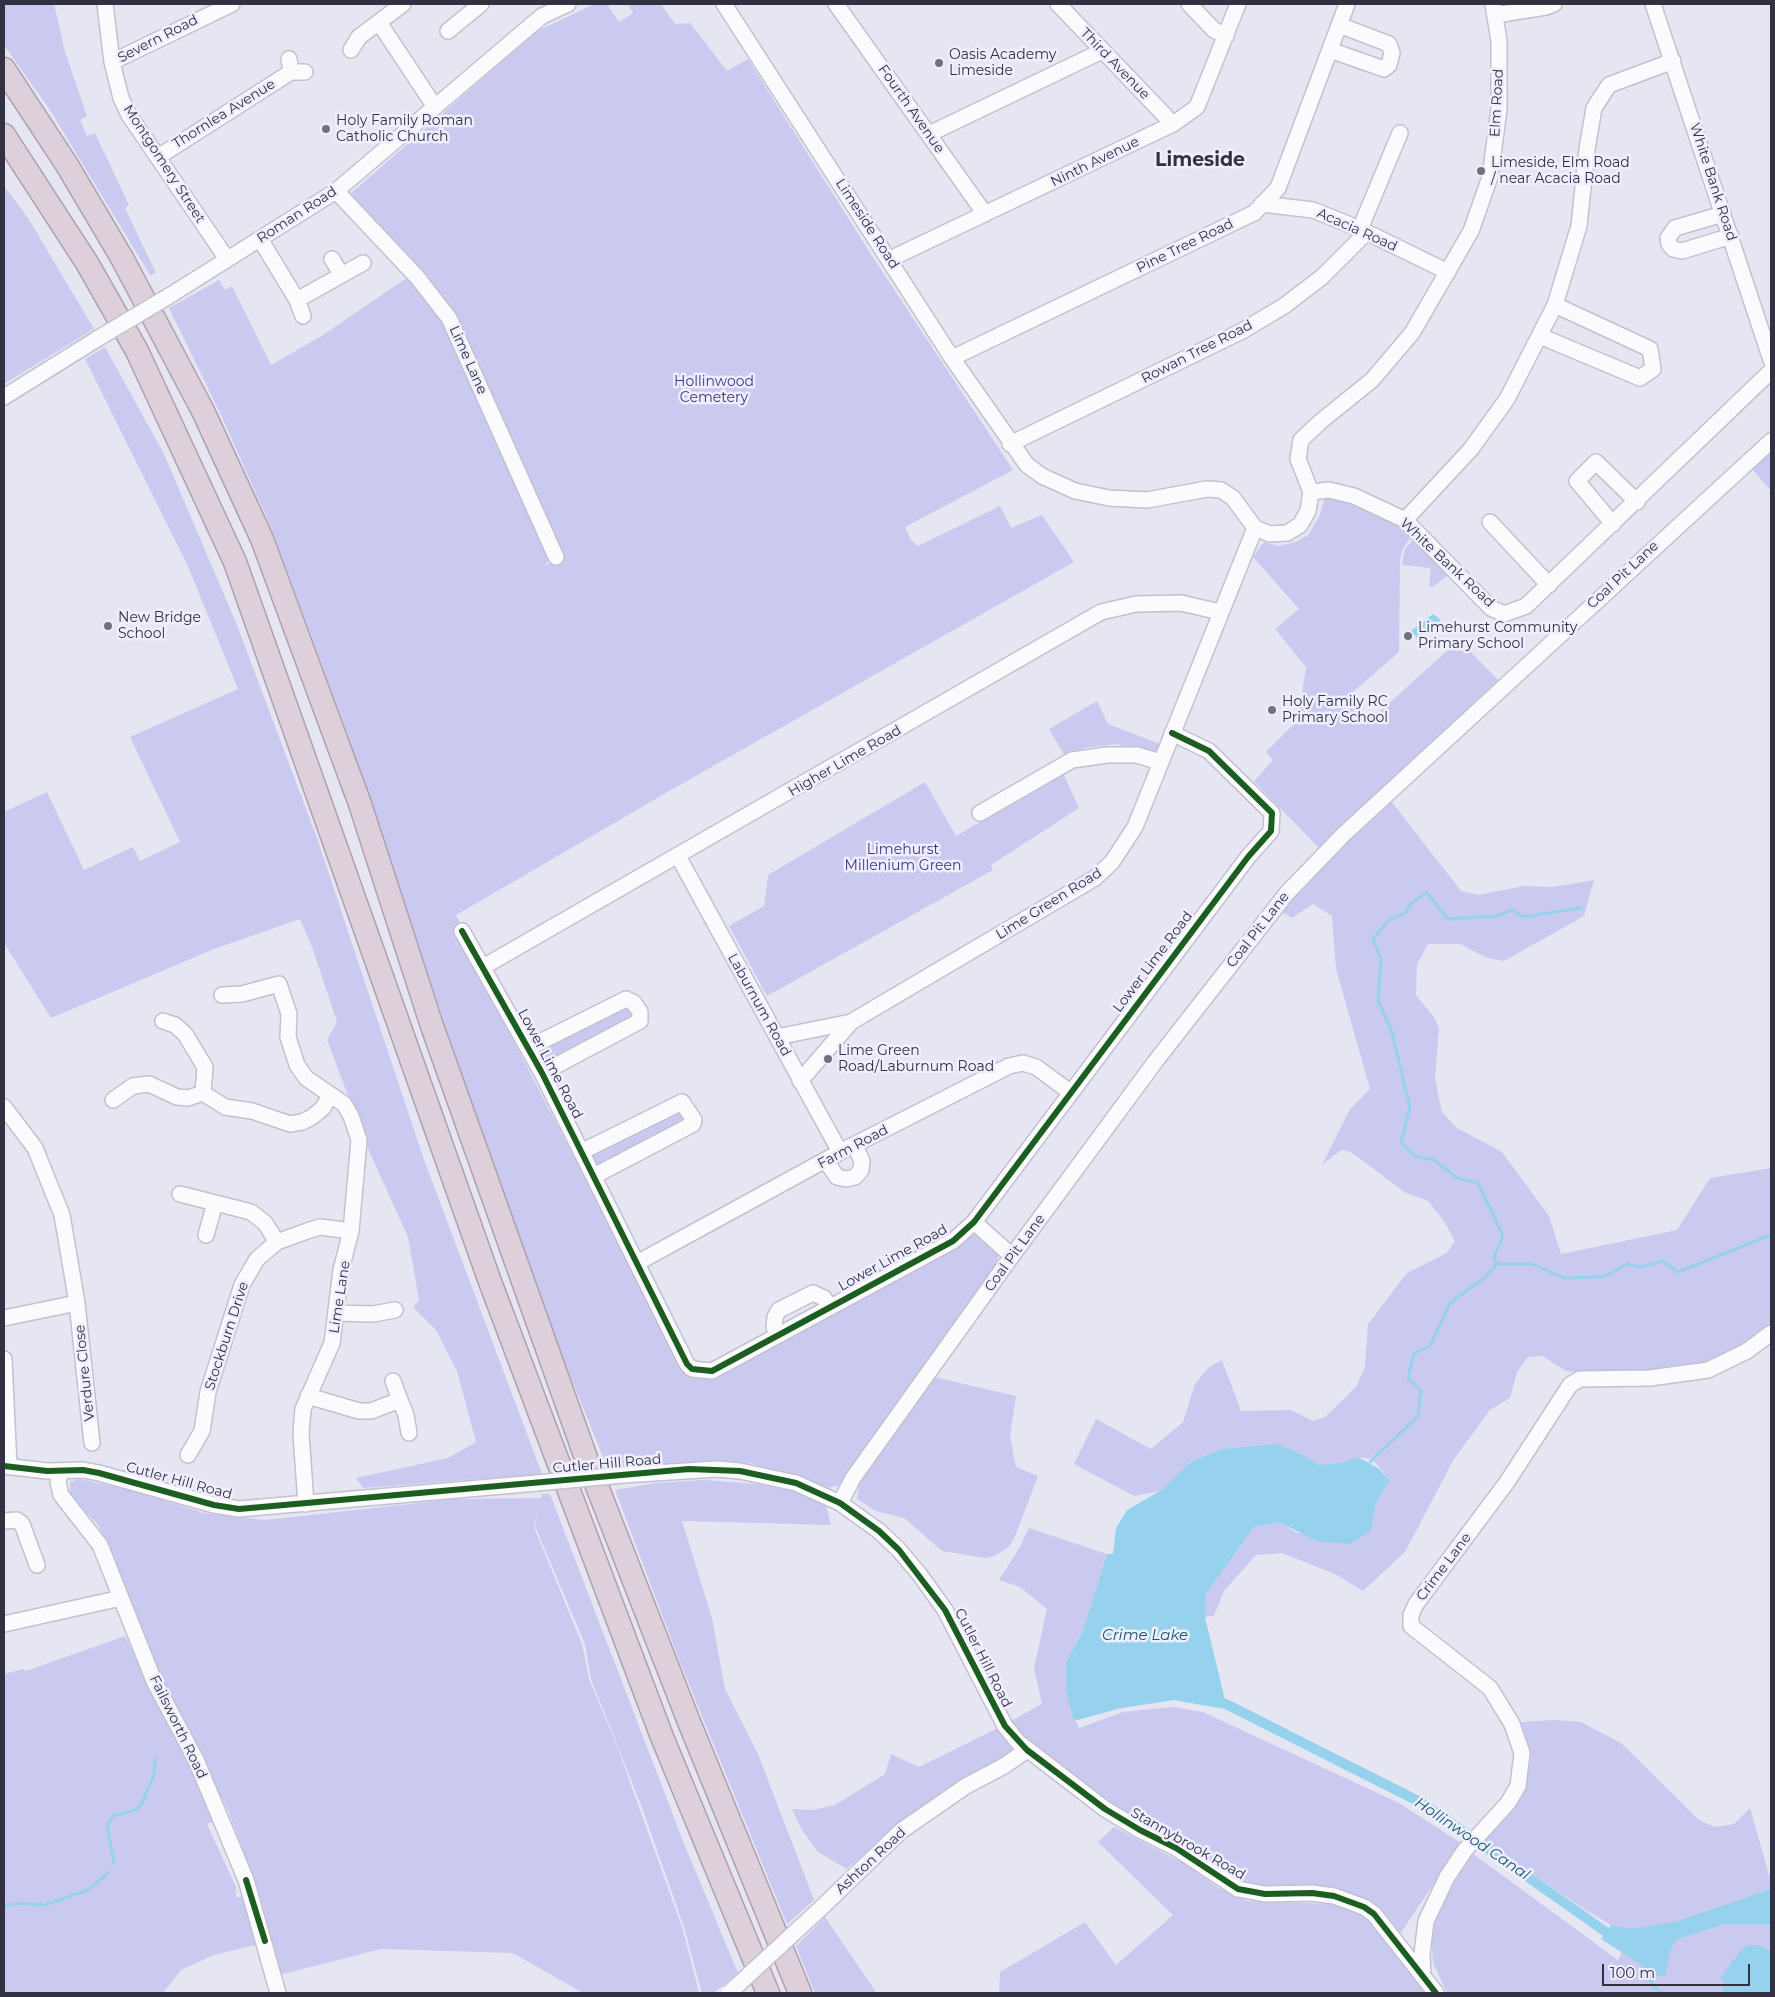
<!DOCTYPE html>
<html>
<head>
<meta charset="utf-8">
<style>
	body { margin:0 }
	#map { position:relative; width:1775px; height:1997px; overflow:hidden; background:#e6e6f3; font-family:Montserrat,sans-serif }
	canvas { display:block }
	.frame { position:absolute; inset:0; border:5px solid #323141; pointer-events:none }
	.scale { position:absolute; left:1602px; top:1964px; width:148px; height:22px; box-sizing:border-box; border:2px solid #323141; border-top:0; padding-left:6px; font-size:15px; line-height:18px; white-space:nowrap; color:#323141; -webkit-text-stroke:4px #eef; paint-order:stroke }
</style>
</head>
<body>
<div id="map">
<canvas width="1775" height="1997"></canvas>
<div class="frame"></div>
<div class="scale">100 m</div>
</div>
<script>
const g = document.querySelector('canvas').getContext('2d');
g.lineJoin = 'round';
function paint(path, color) { g.fillStyle = color; g.fill(path, 'evenodd'); }
const poly = rows => new Path2D(rows.map(r => 'M' + r).join(''));
function trace(path, color, width, dash) { g.strokeStyle = color; g.lineWidth = width; g.lineCap = dash ? 'butt' : 'round'; g.setLineDash(dash || []); g.stroke(path); }
function drawText(font, color, halo, rows, align = 'center') {
  g.font = font + ' Montserrat,sans-serif'; g.lineWidth = 5; g.setLineDash([]); g.textBaseline = 'middle'; g.strokeStyle = halo; g.fillStyle = color; for (const [text, x, y, turn = 0] of rows) {
    g.save(); g.translate(x, y); g.rotate((+turn || 0) * Math.PI / 180); g.textAlign = isNaN(turn) ? turn : align; if (halo) g.strokeText(text, 0, 0); g.fillText(text, 0, 0); g.restore();
  }
}
paint(poly([
	[4,4,54,4,65,52,87,116,80,120,87,136,95,133,129,205,125,208,156,273,150,275,50,110,4,45],
	[595,4,607,4,619,22,633,13,628,4,661,4,675,24,690,23,727,71,748,59,872,256,1013,470,905,527,911,540,918,546,1000,506,1011,528,1042,515,1074,562,678,786,456,915,462,927,456,930,684,1369,698,1376,969,1235,975,1235,998,1255,998,1264,838,1486,826,1488,750,1463,698,1462,607,1467,562,1355,457,1060,344,724,271,527,221,415,169,308,219,280,225,290,232,286,271,365,320,337,408,277,443,315,549,559,546,565,564,558,452,316,429,277,349,195,537,31],
	[4,186,28,218,94,329,4,384],
	[105,347,164,454,237,625,317,838,423,1157,542,1474,363,1488,356,1478,448,1458,476,1442,457,1371,436,1330,413,1307,419,1300,408,1237,369,1151,327,1040,337,1022,312,947,300,919,214,949,51,1018,4,943,4,812,47,792,84,870,133,847,140,861,180,842,130,737,238,689,187,564,85,359],
	[1771,452,1771,491,1752,469],
	[1325,497,1348,500,1398,524,1412,536,1403,548,1400,560,1399,652,1345,699,1366,724,1459,640,1498,680,1319,848,1254,781,1273,760,1266,752,1298,720,1306,667,1275,629,1299,609,1253,557,1264,542,1279,546,1296,542,1308,535,1319,517],
	[1414,538,1448,575,1433,587,1429,586,1431,568,1402,565,1405,549],
	[1097,701,1108,724,1160,744,1156,754,1116,744,1085,748,1065,756,1049,729],
	[1063,773,1079,808,991,865,993,870,767,996,729,926,764,906,768,875,925,782,956,836,980,822,978,817],
	[1391,801,1461,891,1478,895,1524,886,1553,887,1594,880,1584,916,1504,961,1487,958,1460,944,1428,944,1417,964,1416,995,1434,1017,1439,1028,1435,1079,1442,1112,1457,1128,1502,1152,1549,1216,1561,1254,1677,1230,1710,1178,1771,1168,1771,1325,1746,1345,1707,1365,1653,1373,1597,1374,1566,1371,1542,1356,1528,1357,1517,1372,1510,1398,1490,1410,1454,1459,1405,1552,1363,1591,1335,1574,1282,1553,1256,1555,1224,1591,1214,1616,1205,1617,1206,1594,1254,1527,1279,1522,1297,1533,1371,1531,1376,1503,1390,1480,1372,1459,1358,1457,1343,1462,1319,1465,1301,1454,1277,1444,1221,1449,1192,1461,1160,1491,1134,1496,1074,1464,1096,1419,1151,1449,1183,1422,1195,1384,1209,1367,1222,1360,1241,1411,1291,1410,1313,1421,1325,1417,1356,1387,1365,1368,1368,1324,1407,1273,1447,1253,1455,1241,1444,1221,1428,1201,1406,1193,1351,1152,1341,1150,1322,1165,1350,1109,1370,1089,1336,969,1332,916,1313,904,1292,918,1282,912,1318,865],
	[628,1006,634,1017,547,1064,543,1061,539,1051,541,1048],
	[673,1111,682,1111,686,1119,682,1124,594,1168,591,1157,592,1154],
	[934,1377,1016,1396,1010,1436,1016,1467,1038,1476,1015,1536,1009,1547,994,1556,985,1558,942,1551,904,1518,876,1511,857,1499,860,1481],
	[79,1479,127,1489,204,1513,265,1520,455,1499,541,1498,542,1494,550,1494,683,1841,738,1973,714,1993,702,1993,684,1927,643,1810,591,1679,585,1644,535,1526,539,1506,534,1527,582,1644,589,1679,617,1746,683,1930,699,1993,583,1993,513,1953,381,1949,279,1975,263,1906,228,1810,172,1704,99,1526,70,1495,70,1482],
	[704,1480,756,1484,797,1492,825,1502,831,1525,682,1521,712,1618,725,1689,758,1754,814,1900,787,1924,680,1662,615,1490,656,1483],
	[1029,1528,1107,1554,1082,1633,1066,1662,1071,1711,1079,1728,1123,1712,1172,1707,1203,1712,1399,1803,1461,1843,1400,1934,1375,1905,1349,1892,1301,1886,1254,1885,1220,1872,1132,1821,1030,1747,1011,1721,1042,1704,1034,1668,1047,1609,1020,1587,999,1580,1020,1547],
	[125,1636,185,1753,213,1821,207,1824,236,1887,236,1897,246,1897,259,1944,214,1955,181,1970,163,1993,4,1993,4,1674,23,1669,26,1671],
	[1554,1720,1581,1722,1621,1743,1699,1820,1715,1827,1734,1824,1750,1808,1769,1875,1771,1874,1771,1993,1447,1993,1433,1963,1431,1934,1437,1912,1472,1853,1618,1960,1632,1930,1611,1925,1584,1909,1483,1841,1525,1789,1531,1756,1521,1722],
	[998,1728,1013,1751,888,1833,847,1869,818,1852,802,1830,792,1809,812,1810,835,1805,885,1774,891,1754,919,1767],
	[1114,1827,1185,1864,1220,1889,1247,1901,1333,1904,1361,1914,1383,1936,1427,1993,999,1993,1000,1972,1085,1922,1116,1965,1173,1915,1098,1842],
	[825,1917,876,1992,877,1993,815,1993,796,1946]
]), '#cac9f0');
paint(poly([
	[1433,614,1441,620,1419,640,1411,631],
	[1277,1444,1301,1454,1319,1465,1343,1462,1358,1457,1379,1469,1390,1480,1376,1503,1371,1531,1350,1544,1316,1541,1279,1522,1254,1527,1206,1594,1205,1617,1226,1704,1174,1695,1121,1703,1077,1715,1071,1711,1066,1689,1066,1662,1082,1633,1107,1554,1113,1554,1116,1528,1127,1510,1160,1491,1192,1461,1221,1449],
	[1771,1889,1771,1924,1724,1924,1677,1939,1670,1951,1665,1977,1658,1976,1601,1939,1611,1925,1632,1929,1675,1922],
	[1748,1945,1758,1945,1771,1951,1771,1993,1724,1993,1722,1990,1724,1981,1720,1979,1741,1950]
]), '#96d2ed');
trace(poly([
	[1497,1264,1494,1257,1503,1236,1478,1183,1457,1178,1434,1160,1415,1156,1401,1142,1410,1107,1391,1029,1378,1001,1381,960,1373,939,1389,920,1405,913,1411,904,1426,892,1448,919,1496,916,1513,910,1523,917,1581,908],
	[1370,1462,1418,1416,1421,1391,1408,1378,1414,1353,1430,1346,1450,1303,1484,1278,1497,1264,1532,1264,1564,1278,1604,1277,1627,1264,1642,1267,1663,1261,1678,1272,1771,1235],
	[114,1863,107,1826,113,1816,136,1810,142,1803,154,1775,155,1758],
	[4,1906,17,1903,45,1905,88,1890,109,1872],
	[1649,1968,1649,1978,1654,1987,1662,1993]
]), '#96d2ed', 3);
trace(poly([
	[1077,1715,1121,1703,1174,1695,1226,1704,1424,1804,1616,1939]
]), '#96d2ed', 10);
const minor = poly([
	[105,4,112,62,121,98,129,115,227,259],
	[724,4,952,358,1027,465,1042,476,1075,491,1109,498,1147,500,1207,489,1221,490,1233,498,1255,528,1270,534,1287,533,1300,525,1308,511,1311,492,1298,459,1301,440,1320,422,1372,380,1412,333,1471,231,1490,177,1499,109,1499,41,1493,4],
	[836,4,985,214],
	[1058,4,1173,124],
	[1189,4,1214,30,1226,36],
	[1653,4,1771,360],
	[1495,15,1546,7,1554,4],
	[380,24,435,107],
	[448,31,481,4],
	[351,50,359,37,403,4],
	[1330,50,1384,69,1389,65,1392,53,1389,44,1339,25],
	[289,59,291,72,305,72],
	[112,62,232,4],
	[929,134,1102,51],
	[158,157,291,72],
	[336,191,417,277,449,318,556,557],
	[1262,204,1313,210,1360,229,1448,272],
	[1723,214,1675,228,1668,238,1669,244,1673,249,1682,251,1731,236],
	[1360,229,1400,133],
	[260,239,297,300,303,316],
	[332,259,341,274],
	[890,259,1173,124,1197,107,1238,4],
	[169,296,336,191,542,16,568,4],
	[297,300,363,263],
	[1540,336,1640,378,1653,369,1650,349,1555,305],
	[952,358,1254,213,1278,188,1347,4],
	[4,397,97,339],
	[1010,444,1242,331,1284,306,1322,277,1366,233],
	[1311,492,1329,490,1354,496,1405,520,1491,608,1504,614,1526,606,1771,371],
	[1405,520,1471,449,1507,399,1555,305,1579,226,1587,149,1594,108,1609,85,1673,61],
	[1490,522,1549,585],
	[1613,524,1577,481,1596,462,1637,502],
	[980,813,1072,760,1107,755,1137,755,1160,762],
	[678,856,840,1152],
	[462,931,542,1073,687,1364,692,1369,712,1371,953,1241,974,1222,1248,857,1271,831,1272,813,1209,751,1172,733],
	[483,967,1101,612,1136,604,1181,603,1220,612],
	[222,995,242,994,279,984,289,1014,288,1037,297,1065,306,1078,344,1104,351,1116,359,1140,351,1231,341,1270,332,1343,303,1409,301,1434,306,1504],
	[163,1021,175,1025,185,1034,205,1067,203,1093],
	[777,1037,851,1022,1095,878,1112,862,1135,827,1255,528],
	[528,1048,626,999,634,1003,640,1012,640,1021,542,1073],
	[800,1081,851,1022],
	[113,1100,133,1086,149,1084,177,1097,188,1098,203,1093,225,1107,252,1111,290,1124,302,1122,312,1117,323,1108,330,1095],
	[4,1107,35,1148,62,1215,77,1303,92,1443],
	[581,1152,682,1102,694,1120,693,1124,594,1176],
	[826,1161,837,1177,846,1179,855,1177,861,1170,862,1161,855,1146],
	[180,1194,251,1212,265,1223,277,1242],
	[974,1222,1012,1256],
	[206,1235,215,1203],
	[637,1263,840,1152,1009,1066,1023,1063,1036,1067,1070,1092],
	[336,1313,373,1314,395,1310],
	[4,1318,77,1303],
	[779,1335,774,1327,775,1317,779,1310,813,1293,824,1298,830,1307],
	[4,1359,9,1466],
	[393,1381,400,1400],
	[308,1396,359,1411,371,1411,400,1400,406,1415,409,1433],
	[188,1455,202,1431,208,1392,242,1285,257,1259,277,1242,307,1231,320,1227,351,1231],
	[4,1466,47,1471,83,1470,99,1473,214,1505,239,1509,537,1483],
	[61,1471,58,1482,61,1495,100,1545,154,1681,196,1760,246,1880,278,1993],
	[623,1475,717,1469,740,1471,796,1483,840,1503,879,1531,899,1550,920,1575,945,1610,1005,1726,1018,1742,1105,1809,1140,1830,1176,1848,1238,1889,1265,1894,1312,1893,1334,1896,1364,1907,1374,1914,1436,1993],
	[840,1503,853,1478,1012,1256,1155,1062,1287,893,1344,834,1771,441],
	[4,1521,17,1520,22,1524,37,1565],
	[4,1624,121,1598],
	[820,1909,901,1831,966,1786,1004,1766,1027,1750],
	[1423,1976,1422,1954,1426,1921,1447,1877,1465,1850,1508,1803,1518,1786,1522,1753,1512,1724,1490,1688,1411,1626,1411,1615,1416,1604,1507,1482,1570,1385,1580,1379,1650,1378,1708,1370,1747,1351,1771,1333]
]);
const highway = poly([
	[4,69,67,165,122,258,203,411,262,539,360,804,432,1026,586,1458,689,1722,800,1993],
	[4,135,87,263,137,351,235,562,489,1279,662,1737,768,1993]
]);
trace(minor, '#c2c1cf', 18);
trace(highway, '#ad9fae', 25);
trace(minor, '#fbfbfd', 15);
trace(highway, '#ded0da', 22);
const minorBridge = poly([
	[97,339,169,296],
	[537,1483,623,1475],
	[729,1993,820,1909]
]);
trace(minorBridge, '#c2c1cf', 18, []);
trace(minorBridge, '#fbfbfd', 15);
trace(poly([
	[462,931,542,1073,687,1364,692,1369,712,1371,953,1241,974,1222,1248,857,1271,831,1272,813,1209,751,1172,733],
	[4,1466,47,1471,83,1470,99,1473,214,1505,239,1509,689,1469,740,1471,796,1483,840,1503,879,1531,899,1550,945,1610,1005,1726,1027,1750,1105,1809,1140,1830,1176,1848,1238,1889,1265,1894,1312,1893,1334,1896,1364,1907,1374,1914,1436,1993],
	[246,1880,265,1941]
]), '#1b5e20', 6);
for (const [x, y, r, color] of [
	[939,63,5,"#71707f"],
	[326,129,5,"#71707f"],
	[1481,171,5,"#71707f"],
	[108,626,5,"#71707f"],
	[1408,636,5,"#71707f"],
	[1272,710,5,"#71707f"],
	[828,1059,5,"#71707f"]
]) { const dot = new Path2D(); dot.arc(x, y, r, 0, 2 * Math.PI); g.fillStyle = color; g.fill(dot); trace(dot, '#eef', 2); }
drawText('14px', '#323141', '#eef', [
	["Severn Road",158,39,-27],
	["Third Avenue",1115,64,46],
	["Elm Road",1497,103,-87],
	["Fourth Avenue",911,109,55],
	["Thornlea Avenue",224,114,-32],
	["Ninth Avenue",1095,162,-26],
	["Montgomery Street",164,164,57],
	["White Bank Road",1713,182,72],
	["Roman Road",297,215,-33],
	["Limeside Road",867,224,57],
	["Acacia Road",1357,230,24],
	["Pine Tree Road",1185,246,-26],
	["Rowan Tree Road",1197,352,-27],
	["Lime Lane",468,360,66],
	["White Bank Road",1447,563,43],
	["Coal Pit Lane",1623,575,-43],
	["Higher Lime Road",845,761,-30],
	["Lime Green Road",1049,904,-32],
	["Coal Pit Lane",1258,930,-52],
	["Lower Lime Road",1153,962,-53],
	["Laburnum Road",759,1005,61],
	["Lower Lime Road",550,1064,62],
	["Farm Road",853,1147,-28],
	["Coal Pit Lane",1015,1253,-54],
	["Lower Lime Road",893,1258,-29],
	["Lime Lane",340,1297,-81],
	["Stockburn Drive",227,1336,-72],
	["Verdure Close",85,1373,-96],
	["Cutler Hill Road",607,1464,-5],
	["Cutler Hill Road",179,1481,15],
	["Crime Lane",1444,1567,-53],
	["Cutler Hill Road",983,1658,63],
	["Failsworth Road",178,1727,64],
	["Stannybrook Road",1188,1844,30],
	["Ashton Road",871,1861,-43]
]);
drawText('14px', '#323141', '#eef', [
	["Oasis Academy",949,55],
	["Limeside",949,71],
	["Holy Family Roman",336,121],
	["Catholic Church",336,137],
	["Limeside, Elm Road",1491,163],
	["/ near Acacia Road",1491,179],
	["New Bridge",118,618],
	["School",118,634],
	["Limehurst Community",1418,628],
	["Primary School",1418,644],
	["Holy Family RC",1282,702],
	["Primary School",1282,718],
	["Lime Green",838,1051],
	["Road/Laburnum Road",838,1067]
], 'left');
drawText('14px', '#3f3482', '#eef', [
	["Hollinwood",714,382],
	["Cemetery",714,398],
	["Limehurst",903,850],
	["Millenium Green",903,866]
]);
drawText('italic 15px', '#135970', '#eef', [
	["Crime Lake",1145,1636],
	["Hollinwood Canal",1472,1839,34]
]);
drawText('bold 19px', '#323141', '#eef', [
	["Limeside",1200,160]
]);
</script>
</body>
</html>
